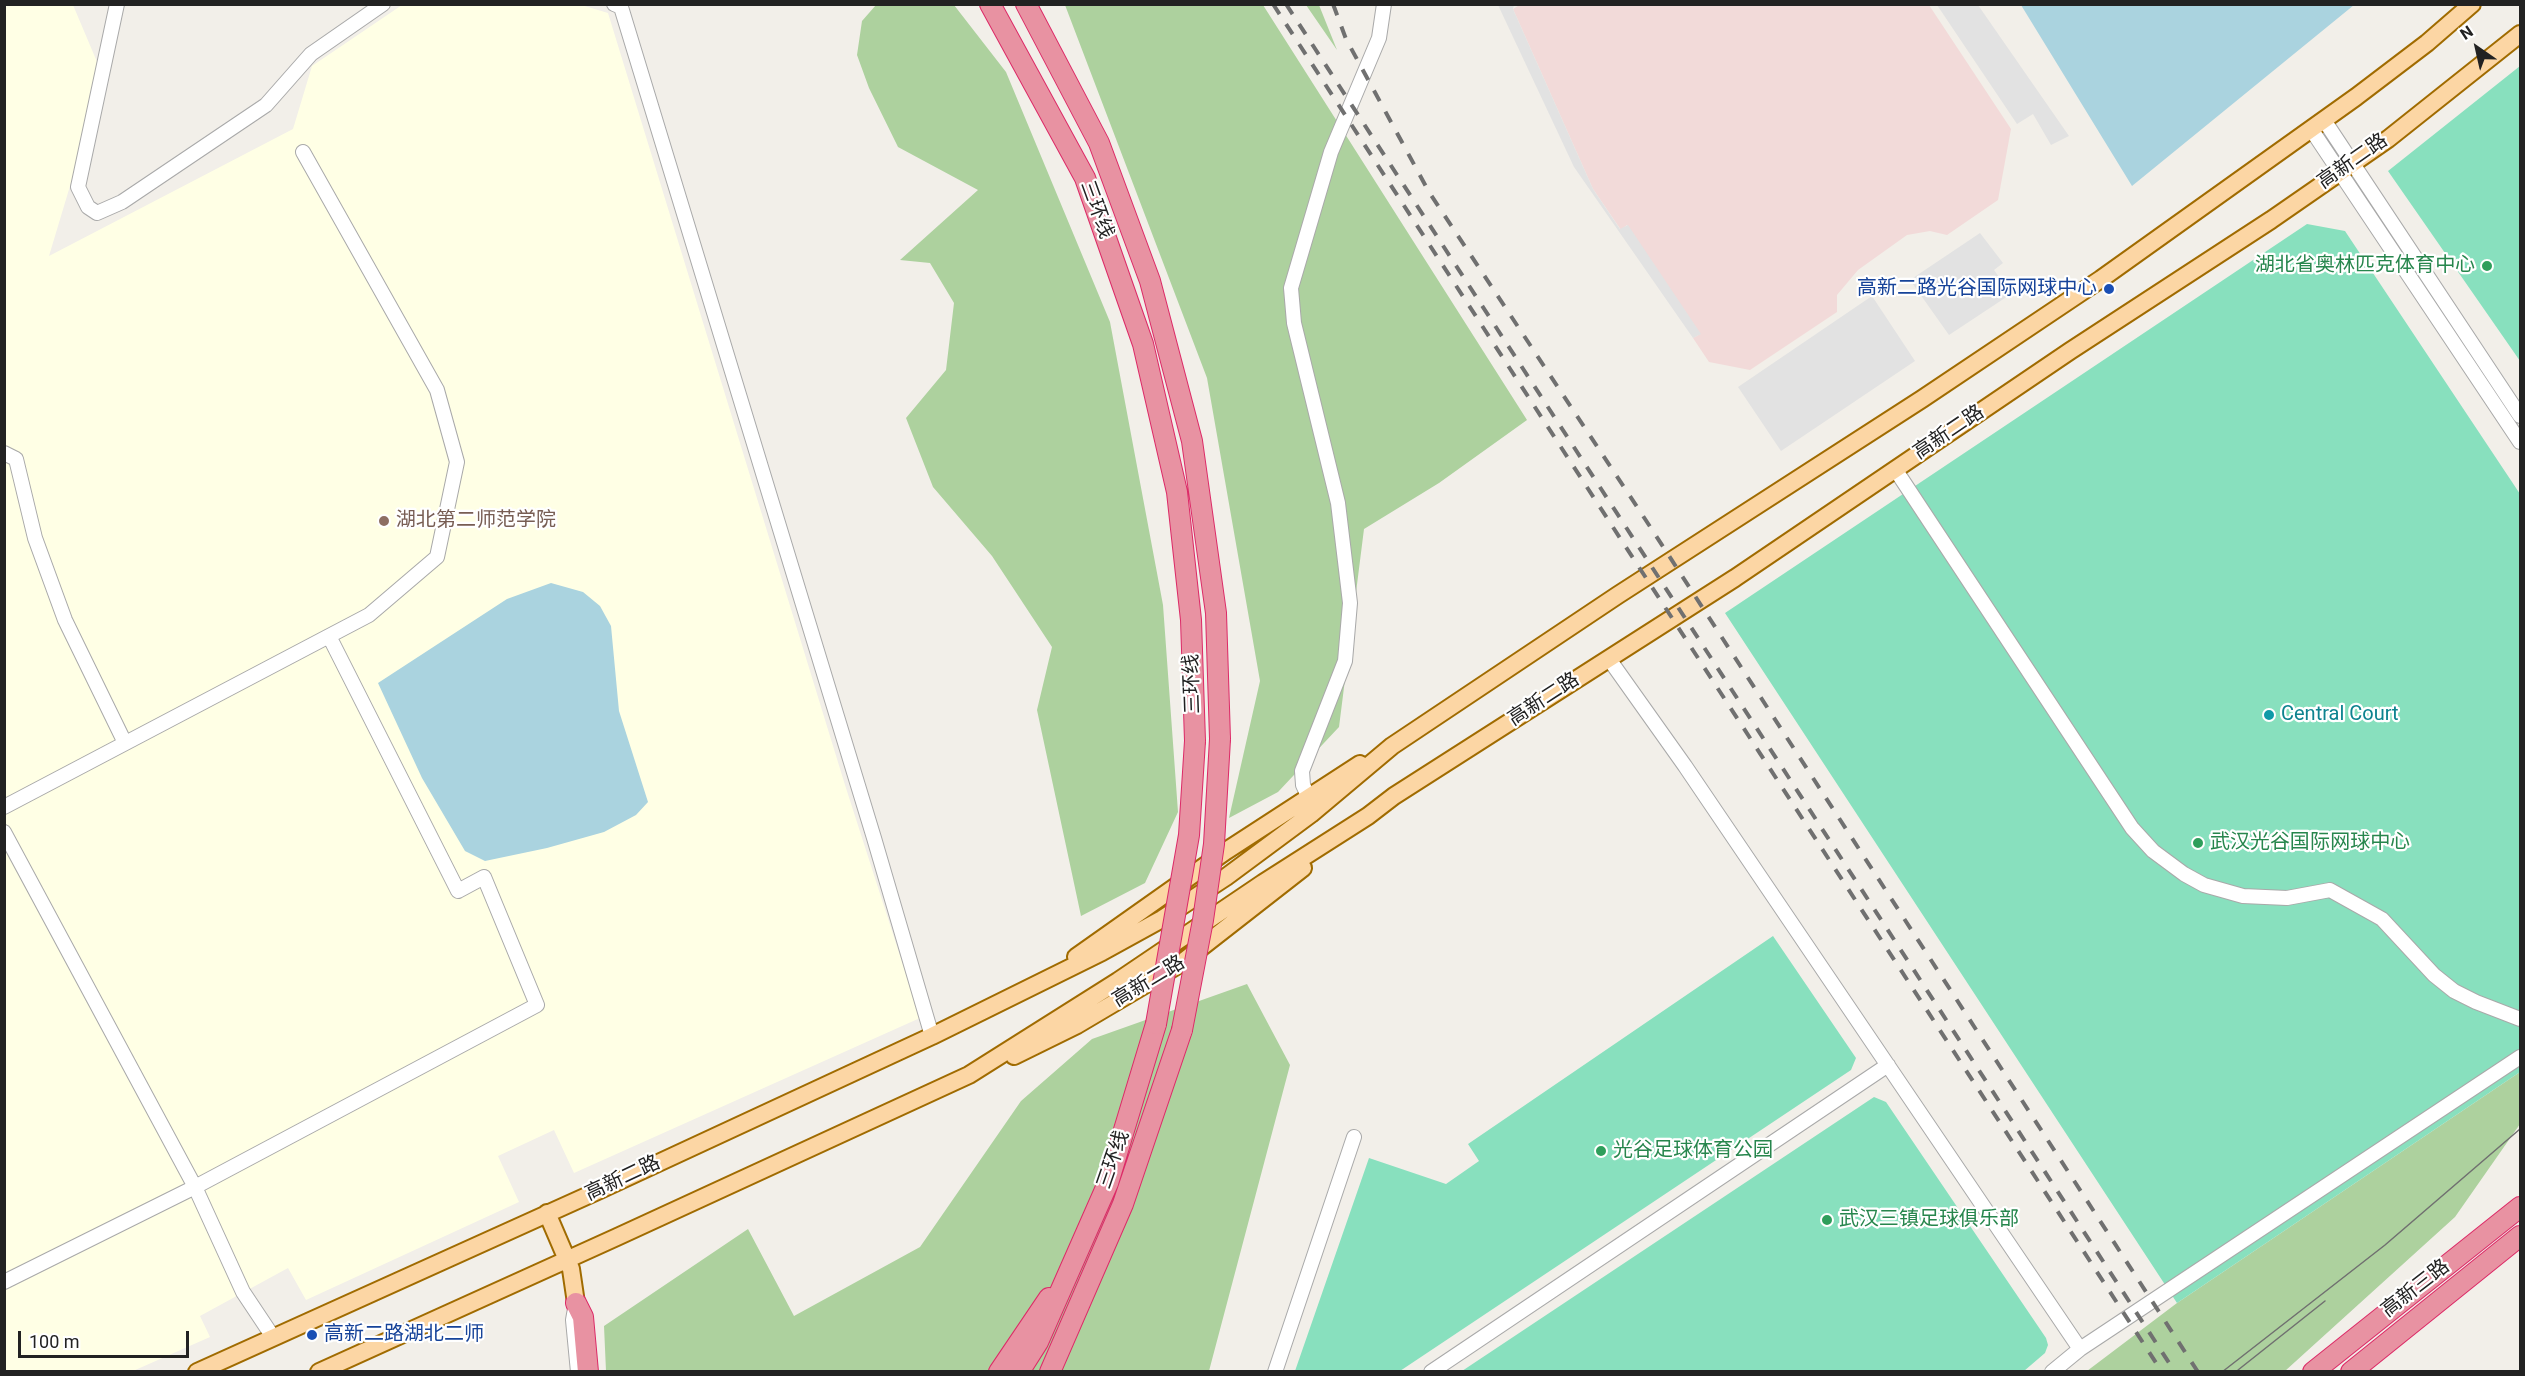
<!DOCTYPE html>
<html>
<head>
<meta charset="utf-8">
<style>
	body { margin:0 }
	#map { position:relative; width:2525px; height:1376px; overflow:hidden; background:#f2efe9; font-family:Roboto,sans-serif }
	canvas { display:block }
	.frame { position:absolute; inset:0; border:6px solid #222; pointer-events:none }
	.north { position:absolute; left:2447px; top:18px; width:60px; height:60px; -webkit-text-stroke:4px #fff; paint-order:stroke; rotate:326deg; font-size:16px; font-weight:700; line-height:24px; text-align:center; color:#222 }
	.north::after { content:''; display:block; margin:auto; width:21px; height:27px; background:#222; clip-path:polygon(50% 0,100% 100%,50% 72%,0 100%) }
	.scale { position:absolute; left:18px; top:1331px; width:171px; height:27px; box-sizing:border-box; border:3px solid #222; border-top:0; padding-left:8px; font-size:18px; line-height:21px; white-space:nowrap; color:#222; -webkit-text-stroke:4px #fff; paint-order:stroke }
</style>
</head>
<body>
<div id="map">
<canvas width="2525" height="1376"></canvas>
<div class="frame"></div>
<div class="north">N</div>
<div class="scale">100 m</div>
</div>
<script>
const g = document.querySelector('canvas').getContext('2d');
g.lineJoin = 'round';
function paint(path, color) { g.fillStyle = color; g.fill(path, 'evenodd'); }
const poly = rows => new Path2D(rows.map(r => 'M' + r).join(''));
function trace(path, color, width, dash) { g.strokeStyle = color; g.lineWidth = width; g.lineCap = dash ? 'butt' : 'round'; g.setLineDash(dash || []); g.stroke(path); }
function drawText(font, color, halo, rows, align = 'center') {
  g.font = font + ' Roboto,"Noto Sans SC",sans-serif'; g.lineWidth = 4.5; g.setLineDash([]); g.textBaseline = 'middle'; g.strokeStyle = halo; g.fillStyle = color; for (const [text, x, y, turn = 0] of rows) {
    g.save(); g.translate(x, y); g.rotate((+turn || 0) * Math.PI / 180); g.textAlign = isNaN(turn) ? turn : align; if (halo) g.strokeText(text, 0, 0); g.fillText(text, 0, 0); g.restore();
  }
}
paint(poly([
	[1521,4,1929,5,2011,129,1998,200,1947,235,1930,231,1907,235,1858,270,1837,295,1837,312,1750,370,1709,362,1693,338,1700,334,1627,225,1621,230,1593,189,1513,9]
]), '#f2dad9');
paint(poly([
	[578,4,608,13,845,785,920,1018,574,1173,554,1130,498,1156,519,1202,306,1300,288,1268,200,1316,210,1337,133,1371,5,1372,5,5,73,5,103,76,49,256,293,129,312,66,402,5]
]), '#ffffe5');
paint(poly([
	[876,5,954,5,1006,72,1110,322,1163,605,1178,812,1145,883,1081,916,1037,710,1052,647,992,556,933,487,906,418,946,370,954,303,930,263,900,260,978,190,898,147,869,88,857,55,862,21],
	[1065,5,1263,5,1527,420,1439,483,1364,529,1339,727,1278,792,1229,818,1260,681,1207,378],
	[1306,5,1319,5,1337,50],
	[1247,984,1290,1065,1209,1371,606,1371,604,1326,748,1229,794,1316,920,1247,1021,1101,1092,1039],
	[2520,1072,2520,1124,2455,1217,2285,1371,2087,1371,2177,1303]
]), '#add19e');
paint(poly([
	[2520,66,2520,361,2388,171],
	[2307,224,2345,231,2520,494,2520,1072,2177,1303,1725,613],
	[1773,936,1856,1058,1851,1070,1400,1371,1295,1371,1369,1158,1446,1184,1479,1161,1468,1144],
	[1874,1097,1886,1102,2046,1338,2048,1345,2045,1353,2024,1371,1462,1371]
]), '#88e0be');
paint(poly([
	[1498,5,1514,5,1513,9,1593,189,1620,229,1628,225,1701,334,1693,338,1574,167],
	[1937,5,1978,5,2069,136,2051,145,2033,114,2017,124],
	[1980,233,2003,263,1994,270,2011,294,1949,335,1910,280],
	[1872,296,1915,361,1781,451,1738,387]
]), '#e2e2e2');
paint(poly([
	[2021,5,2354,5,2132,186],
	[551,583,583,592,600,606,611,626,619,711,648,802,636,815,604,832,547,848,485,861,465,851,422,778,378,683,507,599]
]), '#aad3df');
const minor = poly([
	[117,4,78,187,88,207,97,213,122,202,266,105,311,54,383,4],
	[614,4,621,7,874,838,932,1036],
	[2324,120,2520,416],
	[2311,129,2520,442],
	[303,152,437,390,457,462,437,557,369,615,329,636],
	[4,453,16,459,35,538,65,620,125,743],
	[1895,469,2132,828,2153,851,2184,874,2204,885,2243,896,2287,898,2330,890,2382,919,2434,975,2454,991,2476,1002,2520,1019],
	[1609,659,1685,766,2080,1349],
	[1309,798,1303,785,1302,771,1345,661,1350,603,1338,503,1294,323,1291,288,1331,152,1379,38,1384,4],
	[4,807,329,636,458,891,484,877,537,1005,195,1187,4,1282],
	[4,832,195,1187,243,1292,273,1337],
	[576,1303,573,1320,578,1372],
	[1275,1372,1354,1137],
	[1431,1372,1888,1065],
	[2052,1372,2080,1349,2520,1057]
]);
const major = poly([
	[1076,957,1226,851,1360,764],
	[1014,1056,1077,1025,1180,964,1303,868],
	[547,1213,571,1269,576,1303],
	[197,1372,600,1190,932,1036,1102,952,1162,919,1226,877,1311,814,1392,746,1618,595,1922,399,2101,279,2356,97,2427,43,2472,4],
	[319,1372,617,1237,969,1075,1118,981,1263,883,1368,816,1394,796,1735,578,2070,351,2271,220,2388,139,2520,34]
]);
const highway = poly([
	[990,4,1085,178,1143,344,1177,492,1191,620,1195,741],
	[1026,4,1099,143,1150,281,1192,441,1216,613,1220,739],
	[576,1303,583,1317,588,1372],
	[999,1372,1049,1298],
	[1019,1372,1038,1342,1108,1183,1156,1024],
	[1050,1372,1123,1204,1182,1030],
	[2313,1372,2520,1207],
	[2351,1372,2520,1236]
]);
trace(minor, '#a9a9a9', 16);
trace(major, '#a06b00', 20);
trace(highway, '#dc2a67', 22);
trace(minor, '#fff', 14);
trace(major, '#fcd6a4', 16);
trace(highway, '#e892a2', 20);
trace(poly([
	[2238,1370,2325,1301],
	[2222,1372,2385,1245,2520,1129]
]), '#707070', 1.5);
trace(poly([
	[1273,4,2162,1372],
	[1286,4,2175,1372],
	[1333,4,1346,39,1429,192,1649,525,2198,1372]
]), '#707070', 4, [12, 12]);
const highwayBridge = poly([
	[1156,1024,1189,835,1195,741],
	[1182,1030,1203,920,1214,844,1220,739]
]);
trace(highwayBridge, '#dc2a67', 22, []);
trace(highwayBridge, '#e892a2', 20);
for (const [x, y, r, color] of [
	[2487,266,6,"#2e9e5b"],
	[2109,289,6,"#1a4fb4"],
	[384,521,6,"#8d6e63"],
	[2269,715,6,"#0f9aa8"],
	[2198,843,6,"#2e9e5b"],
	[1601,1151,6,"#2e9e5b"],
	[1827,1220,6,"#2e9e5b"],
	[312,1335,6,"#1a4fb4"]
]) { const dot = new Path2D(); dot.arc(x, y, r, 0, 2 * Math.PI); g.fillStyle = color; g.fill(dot); trace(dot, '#fff', 2); }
drawText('20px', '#222', '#fff', [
	["高新二路",2353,162,-35],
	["三环线",1096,210,70],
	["高新二路",1949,433,-34],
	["三环线",1193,684,-92],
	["高新二路",1544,700,-33],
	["高新二路",1149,982,-31],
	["三环线",1114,1160,-71],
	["高新二路",623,1179,-25],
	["高新三路",2416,1289,-38]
]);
drawText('20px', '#27864d', '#fff', [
	["湖北省奥林匹克体育中心",2475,266,"right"],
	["武汉光谷国际网球中心",2210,843],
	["光谷足球体育公园",1613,1151],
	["武汉三镇足球俱乐部",1839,1220]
], 'left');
drawText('20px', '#164399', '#fff', [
	["高新二路光谷国际网球中心",2097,289],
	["高新二路湖北二师",324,1335,"left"]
], 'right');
drawText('20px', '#785e54', '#fff', [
	["湖北第二师范学院",396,521]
], 'left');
drawText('20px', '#0d838f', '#fff', [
	["Central Court",2281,715]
], 'left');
</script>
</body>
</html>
